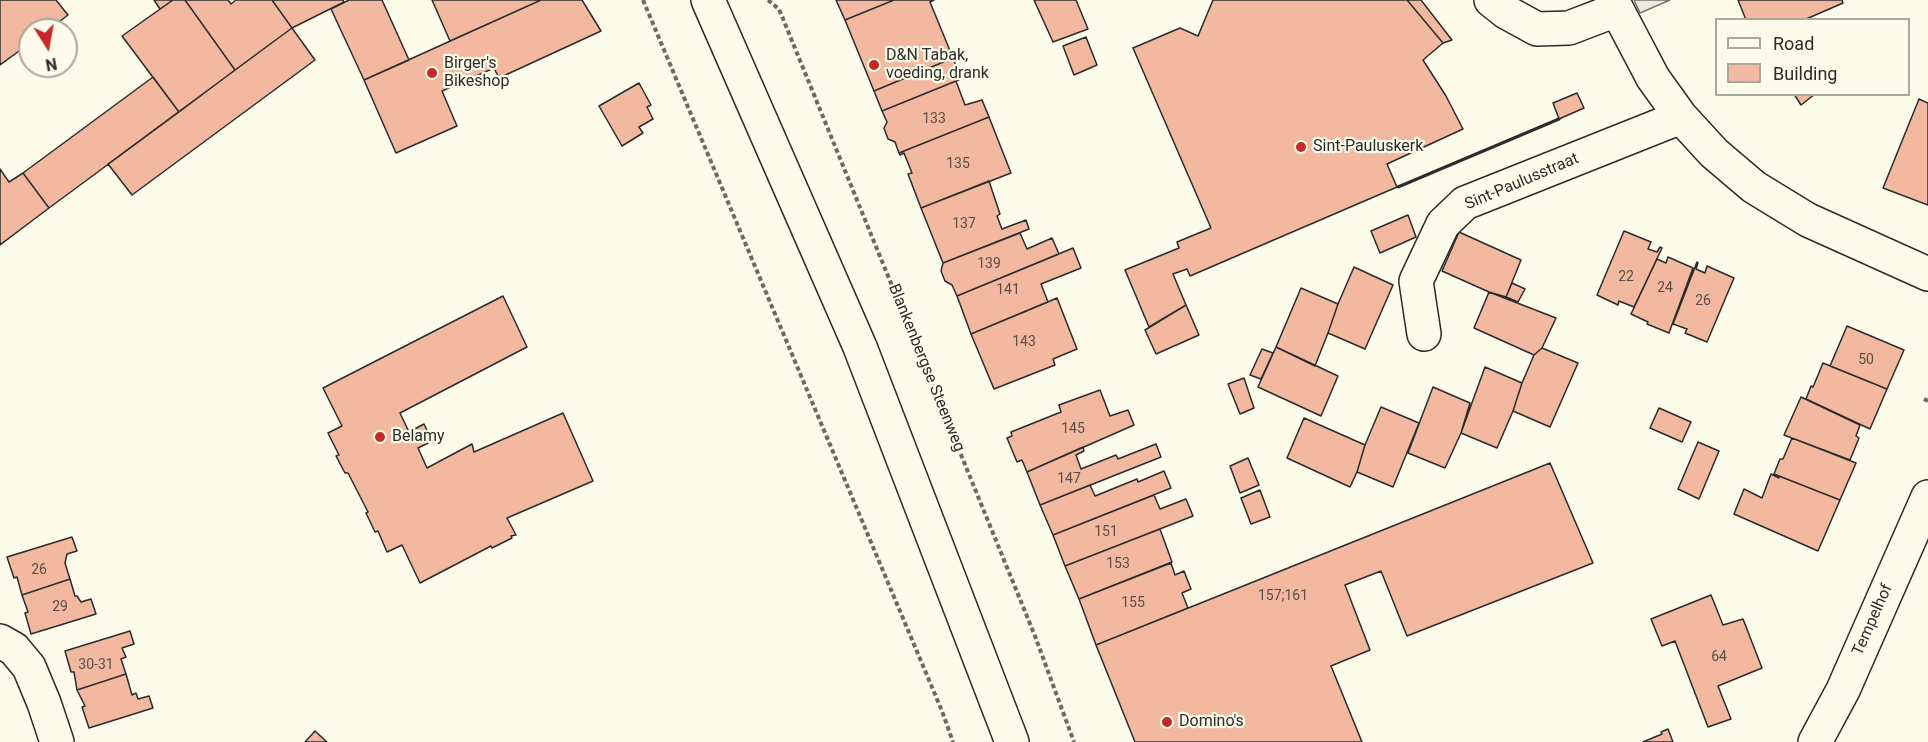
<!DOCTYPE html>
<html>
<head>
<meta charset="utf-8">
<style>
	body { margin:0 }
	#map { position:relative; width:1928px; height:742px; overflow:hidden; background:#fdfbea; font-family:Roboto,sans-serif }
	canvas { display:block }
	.legend { position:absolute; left:1715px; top:18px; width:195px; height:78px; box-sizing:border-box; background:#fdfbea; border:2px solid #a9a89e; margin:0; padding:8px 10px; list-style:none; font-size:18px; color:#2b2b2b }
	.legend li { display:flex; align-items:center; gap:12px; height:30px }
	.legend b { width:30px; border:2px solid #a9a89e }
	.north { position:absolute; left:18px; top:18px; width:60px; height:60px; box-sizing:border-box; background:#fdfbea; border:2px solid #a9a89e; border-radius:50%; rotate:169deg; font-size:16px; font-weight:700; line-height:24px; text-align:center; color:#2b2b2b }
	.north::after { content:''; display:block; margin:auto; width:21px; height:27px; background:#c62828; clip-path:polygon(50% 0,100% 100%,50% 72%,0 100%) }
</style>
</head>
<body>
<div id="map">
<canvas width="1928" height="742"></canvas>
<ul class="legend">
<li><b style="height:8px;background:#fdfbea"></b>Road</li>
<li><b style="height:16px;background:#f2b8a0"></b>Building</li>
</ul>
<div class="north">N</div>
</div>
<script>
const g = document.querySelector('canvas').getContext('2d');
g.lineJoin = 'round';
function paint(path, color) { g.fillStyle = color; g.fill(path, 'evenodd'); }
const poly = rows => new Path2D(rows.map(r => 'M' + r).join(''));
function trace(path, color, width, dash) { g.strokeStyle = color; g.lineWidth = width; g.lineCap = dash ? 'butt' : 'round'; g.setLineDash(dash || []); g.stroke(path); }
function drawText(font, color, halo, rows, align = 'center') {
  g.font = font + ' Roboto,sans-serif'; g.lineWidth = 4.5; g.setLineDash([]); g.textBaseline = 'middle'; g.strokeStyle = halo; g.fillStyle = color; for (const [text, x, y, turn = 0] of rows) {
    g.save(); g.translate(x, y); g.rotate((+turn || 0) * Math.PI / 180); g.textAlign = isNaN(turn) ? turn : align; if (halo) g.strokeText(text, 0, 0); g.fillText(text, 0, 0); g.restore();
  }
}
const parking = poly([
	[1634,0,1670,0,1640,13,1634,0]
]);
paint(parking, '#eceadb');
trace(parking, '#74746e', 1.5);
const building = poly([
	[0,0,56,0,68,15,48,30,30,30,30,43,0,65,0,0],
	[154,0,173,0,160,9,154,0],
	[173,0,185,0,235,70,179,112,122,36,173,0],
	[185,0,228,0,231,4,236,0,272,0,292,28,235,70,185,0],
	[272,0,343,0,344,2,292,28,272,0],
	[349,0,382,0,409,60,364,80,331,9,349,0],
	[432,0,541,0,450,41,432,0],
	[541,0,582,0,601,31,499,78,494,68,442,91,457,126,396,153,364,80,541,0],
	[836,0,894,0,845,20,836,0],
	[894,0,934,0,930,2,953,58,874,91,845,20,894,0],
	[1034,0,1076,0,1088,29,1053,42,1034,0],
	[1213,0,1407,0,1443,43,1423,60,1446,96,1463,129,1387,164,1397,187,1190,276,1187,269,1173,274,1186,305,1149,327,1125,270,1179,248,1177,242,1211,228,1133,48,1180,28,1198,36,1213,0],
	[1407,0,1421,0,1452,40,1443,43,1407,0],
	[1738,0,1842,0,1843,3,1804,20,1746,20,1738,0],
	[292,28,315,60,132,195,108,164,292,28],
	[1086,37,1097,65,1074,75,1063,46,1086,37],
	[953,58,961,79,882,111,874,91,953,58],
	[153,77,179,112,49,208,23,173,153,77],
	[956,81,965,105,982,100,989,117,899,153,895,142,888,139,884,128,887,122,882,111,956,81],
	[639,83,651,105,647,107,653,119,639,127,643,133,622,146,599,106,639,83],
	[1577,93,1584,108,1559,119,1553,103,1577,93],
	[1794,94,1815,94,1801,105,1794,94],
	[1919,99,1928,103,1928,205,1883,188,1919,99],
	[989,117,1011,173,921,208,908,174,912,173,904,153,900,155,899,153,989,117],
	[0,169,9,182,23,173,49,208,0,245,0,169],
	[989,181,1000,214,997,216,1002,229,1026,220,1029,229,943,263,921,208,989,181],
	[1408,215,1416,237,1380,253,1371,231,1408,215],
	[1624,231,1651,242,1648,249,1657,252,1660,247,1662,248,1634,307,1619,301,1618,305,1597,295,1624,231],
	[1459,232,1521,260,1506,297,1489,292,1442,271,1459,232],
	[1020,233,1027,249,1052,238,1059,254,957,296,952,285,945,281,941,271,943,263,1020,233],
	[1073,248,1081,268,1041,284,1048,302,971,334,957,296,1073,248],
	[1668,257,1693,268,1669,333,1647,324,1648,322,1631,314,1657,259,1666,263,1668,257],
	[1697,262,1698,263,1696,269,1705,273,1707,266,1734,278,1707,342,1685,333,1687,329,1673,324,1697,262],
	[1354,267,1393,285,1365,349,1328,333,1338,304,1354,267],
	[1512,283,1525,289,1518,302,1506,297,1512,283],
	[1301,288,1338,304,1328,333,1315,366,1276,347,1301,288],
	[1489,292,1556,318,1542,348,1534,355,1474,328,1489,292],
	[503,296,527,347,400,413,409,432,424,424,432,441,418,448,427,468,472,444,474,452,563,413,593,481,507,518,516,535,511,536,512,538,492,548,491,546,420,583,402,545,387,552,378,531,375,532,366,513,368,512,348,473,345,473,336,456,339,455,328,433,342,426,323,388,503,296],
	[1057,298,1077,349,1053,359,1055,365,994,389,971,334,1057,298],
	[1186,305,1199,335,1156,354,1145,330,1186,305],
	[1847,326,1904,350,1887,389,1830,366,1847,326],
	[1276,347,1338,376,1321,416,1258,387,1276,347],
	[1542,348,1578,363,1550,427,1513,411,1522,383,1534,355,1542,348],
	[1262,349,1273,353,1261,379,1250,375,1262,349],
	[1823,363,1887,389,1870,429,1806,399,1811,386,1813,387,1823,363],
	[1485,367,1522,383,1513,411,1497,448,1461,433,1485,367],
	[1244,378,1254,408,1240,414,1228,384,1244,378],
	[1433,387,1470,403,1461,433,1445,468,1408,453,1433,387],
	[1100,390,1110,416,1128,410,1134,425,1027,472,1022,460,1017,462,1007,438,1012,436,1011,432,1061,412,1059,405,1100,390],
	[1801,397,1860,425,1856,436,1859,438,1850,460,1784,435,1801,397],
	[1381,407,1419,423,1393,487,1357,472,1365,445,1381,407],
	[1659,408,1691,422,1682,442,1650,428,1659,408],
	[1304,418,1365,445,1357,472,1350,487,1287,458,1304,418],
	[1792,438,1856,463,1840,500,1774,474,1780,459,1783,459,1792,438],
	[1698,442,1719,451,1699,499,1678,489,1698,442],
	[1156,444,1161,457,1040,505,1027,472,1083,447,1084,451,1076,455,1081,469,1116,455,1118,459,1156,444],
	[1248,458,1259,485,1240,493,1230,466,1248,458],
	[1550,463,1593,563,1407,636,1381,571,1345,585,1370,650,1331,666,1362,742,1135,742,1096,645,1550,463],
	[1164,471,1171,488,1053,535,1040,505,1090,485,1095,496,1137,479,1138,482,1164,471],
	[1771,474,1779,478,1779,476,1840,500,1818,551,1734,514,1744,489,1762,498,1771,474],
	[1260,490,1270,517,1251,524,1241,498,1260,490],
	[1154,495,1160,509,1186,499,1193,516,1065,566,1053,535,1154,495],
	[1160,529,1172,562,1079,599,1065,566,1160,529],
	[72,537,77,551,67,554,65,563,70,579,22,595,17,577,14,578,7,557,72,537],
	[1171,563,1175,575,1184,571,1191,589,1182,593,1188,608,1096,645,1079,599,1171,563],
	[70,579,75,596,77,596,81,602,91,599,96,614,31,634,25,613,28,612,22,595,70,579],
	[1711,595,1723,625,1743,619,1762,668,1718,686,1731,719,1708,727,1675,641,1662,646,1651,619,1711,595],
	[130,631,134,644,122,648,126,657,121,659,126,674,77,690,74,672,71,672,65,651,130,631],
	[126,674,132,695,136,693,138,699,149,696,153,708,89,728,82,707,85,706,77,690,126,674],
	[1668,729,1673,742,1643,742,1662,734,1661,732,1668,729],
	[315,731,327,742,305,742,315,731]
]);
paint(building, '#f2b8a0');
trace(building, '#2b2b2b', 1.5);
const street = poly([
	[1491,0,1506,12,1537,29,1569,28,1616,10],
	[1612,0,1653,78,1681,117,1714,153,1754,187,1808,220,1928,274],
	[1424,334,1416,281,1443,224,1465,203,1681,117],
	[0,641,14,649,29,667,44,703,57,742],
	[1815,742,1843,690,1928,497]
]);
const secondary = poly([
	[708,0,860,347,1012,742]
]);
trace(street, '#2b2b2b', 36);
trace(secondary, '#2b2b2b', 36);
trace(poly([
	[643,0,942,711,953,742],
	[768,0,779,9,1035,636,1074,742],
	[1924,399,1928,401]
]), '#6a6964', 4, [4.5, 3]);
trace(street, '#fdfbea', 33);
trace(secondary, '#fdfbea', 33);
trace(poly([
	[1398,187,1559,119]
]), '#2b2b2b', 3);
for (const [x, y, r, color] of [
	[874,65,6,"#c62828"],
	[432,73,6,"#c62828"],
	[1301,147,6,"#c62828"],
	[380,437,6,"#c62828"],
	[1167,722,6,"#c62828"]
]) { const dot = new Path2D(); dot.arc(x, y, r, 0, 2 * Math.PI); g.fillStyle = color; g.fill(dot); trace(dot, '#fdfbea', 2); }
drawText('14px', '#5d4e48', null, [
	["133",934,119],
	["135",958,164],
	["137",964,224],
	["139",989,264],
	["22",1626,277],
	["24",1665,288],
	["141",1008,290],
	["26",1703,301],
	["143",1024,342],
	["50",1866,360],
	["145",1073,429],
	["147",1069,479],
	["151",1106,532],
	["153",1118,564],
	["26",39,570],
	["157;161",1283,596],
	["155",1133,603],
	["29",60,607],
	["64",1719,657],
	["30-31",96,665]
]);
drawText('16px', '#2b2b2b', '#fdfbea', [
	["D&N Tabak,",886,56],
	["voeding, drank",886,74],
	["Birger's",444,64],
	["Bikeshop",444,82],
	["Sint-Pauluskerk",1313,147],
	["Belamy",392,437],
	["Domino's",1179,722]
], 'left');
drawText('16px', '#2b2b2b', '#fdfbea', [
	["Sint-Paulusstraat",1522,182,-23],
	["Blankenbergse Steenweg",926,368,68],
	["Tempelhof",1873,620,-66]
]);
</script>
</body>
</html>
